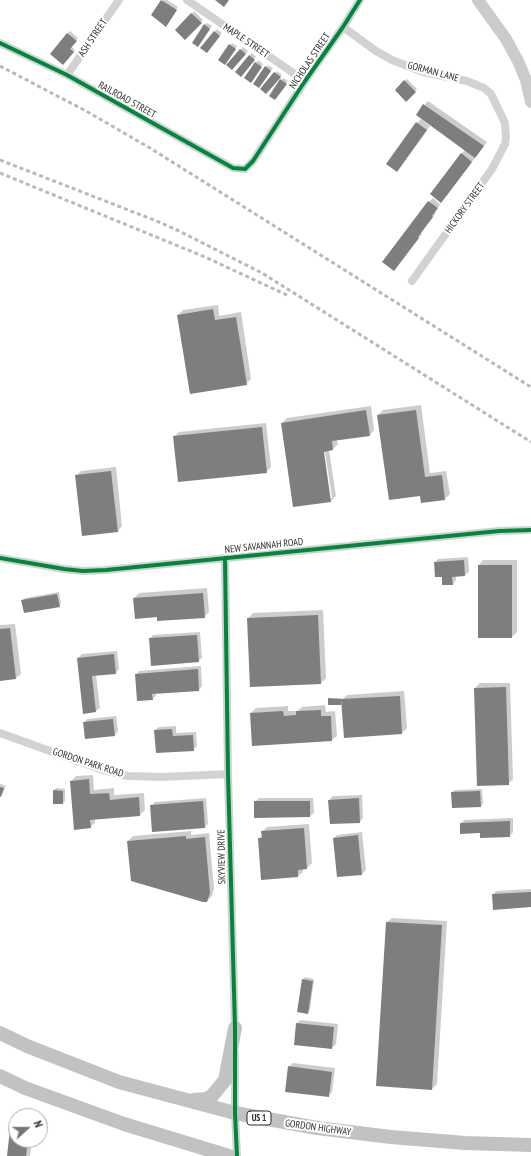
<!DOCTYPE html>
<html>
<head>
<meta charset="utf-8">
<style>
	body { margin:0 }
	#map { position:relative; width:531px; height:1156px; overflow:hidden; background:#fff; font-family:"PT Sans Narrow",sans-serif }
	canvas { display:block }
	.north { position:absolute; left:8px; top:1108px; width:40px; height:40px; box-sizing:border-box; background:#fff; border:1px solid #ababab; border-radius:50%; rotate:69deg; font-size:11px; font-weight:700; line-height:16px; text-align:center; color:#2d2d2d }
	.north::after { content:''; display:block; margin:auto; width:14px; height:18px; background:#767676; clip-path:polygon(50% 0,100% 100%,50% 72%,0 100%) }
</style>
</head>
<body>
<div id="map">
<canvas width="531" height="1156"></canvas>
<div class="north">N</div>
</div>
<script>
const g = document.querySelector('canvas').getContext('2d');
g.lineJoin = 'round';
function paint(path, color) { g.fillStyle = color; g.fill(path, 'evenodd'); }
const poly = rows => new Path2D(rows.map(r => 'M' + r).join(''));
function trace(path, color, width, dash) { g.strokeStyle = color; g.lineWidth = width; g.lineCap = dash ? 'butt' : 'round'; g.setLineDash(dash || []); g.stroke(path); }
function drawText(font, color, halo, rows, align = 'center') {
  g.font = font + ' "PT Sans Narrow",sans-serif'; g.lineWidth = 4; g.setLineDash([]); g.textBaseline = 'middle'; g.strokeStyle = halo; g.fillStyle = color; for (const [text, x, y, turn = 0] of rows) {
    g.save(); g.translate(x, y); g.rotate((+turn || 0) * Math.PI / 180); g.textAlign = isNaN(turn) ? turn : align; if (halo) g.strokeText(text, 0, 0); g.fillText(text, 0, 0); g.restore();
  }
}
paint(poly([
	[163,0,167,0,178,7,168,23,153,15],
	[194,11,203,20,185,39,176,30],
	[207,23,212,26,200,43,205,25],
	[217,29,222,33,209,49,201,48],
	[70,31,78,38,71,46,75,50,65,62,51,54],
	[232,43,237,46,227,61,230,45],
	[243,47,248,51,234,67,227,65],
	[252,53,256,57,243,73,236,72],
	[258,60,263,64,253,80,245,78],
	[268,65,273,68,261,85,266,67],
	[277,71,282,75,269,91,275,73],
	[283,78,288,81,277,97,281,80],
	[407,79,417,89,406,100,396,90],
	[428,101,487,142,445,198,461,154,466,149,417,114],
	[421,119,430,126,397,171,417,123],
	[433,198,440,204,435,212,436,213,420,233,422,234,397,266,429,202],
	[218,305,219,316,241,312,251,379,246,384,178,315,183,310],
	[421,405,430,473,446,471,450,494,445,499,421,495,378,415,383,410],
	[371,406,374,430,370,435,337,440,338,444,333,449,329,450,336,496,331,501,282,423,287,418],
	[324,446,332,498,330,498,322,447],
	[266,423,271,467,266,472,174,437,179,432],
	[116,467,122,526,118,531,76,476,81,471],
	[468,557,469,572,465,575,456,576,456,580,453,584,443,576,435,562,438,559],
	[483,560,517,560,517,632,512,637,479,637,479,565],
	[207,588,209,612,204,617,158,616,136,618,134,598,139,593],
	[59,592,61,603,59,606,22,601,25,598],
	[323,610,326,678,321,683,250,686,248,618,253,613],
	[15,624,21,674,16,678,0,680,0,625],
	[200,632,202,658,198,661,150,639,153,635],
	[117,651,119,669,116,673,96,675,100,708,96,711,84,713,78,658,82,654],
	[201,666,202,686,199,690,156,693,156,696,152,699,136,675,139,671],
	[480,683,510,683,513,779,508,784,475,688],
	[404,691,407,728,402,733,343,702,340,704,329,699,341,698,341,701,347,695],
	[325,705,326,712,335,711,337,736,332,740,251,713,256,708,288,706,288,711,298,711,302,707],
	[116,716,118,731,115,735,84,723,87,719],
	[176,726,176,733,196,732,197,746,193,750,155,730,159,727],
	[93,775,94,790,114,788,114,795,144,793,145,810,140,815,95,818,95,823,90,827,71,781,76,776],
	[0,784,6,786,1,796,0,795],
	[56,788,65,789,65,801,63,803,54,791],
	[482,789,483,804,481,806,452,792,455,790],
	[362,795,363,818,360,822,329,800,333,796],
	[206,798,208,824,205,827,151,806,155,802],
	[259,798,313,798,314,813,310,816,255,802],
	[513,818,513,832,510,836,481,832,461,824,464,820],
	[309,824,312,863,307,868,303,869,303,872,298,876,262,879,259,838,263,835,262,832,267,827],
	[191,831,191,835,209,833,214,888,212,896,207,901,128,841,133,836],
	[362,832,366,870,362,874,338,876,334,838,337,835],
	[531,889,531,906,493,895,496,891],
	[392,918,447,921,437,1084,432,1089,387,922],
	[305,977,314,979,310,1010,308,1013,303,980],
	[300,1020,338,1024,336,1044,332,1048,297,1024],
	[293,1063,335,1068,332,1092,328,1096,289,1067],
	[16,1117,16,1140,32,1140,30,1156,8,1156,12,1121]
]), '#0003');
paint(poly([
	[161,0,177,10,166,27,151,15],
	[215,0,229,0,224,7],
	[191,13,202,23,185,40,175,30],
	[204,24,210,29,198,47,192,43],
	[214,31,220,36,207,53,200,48],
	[67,33,77,41,70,49,74,52,63,65,50,54],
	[229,44,236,49,225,65,218,60],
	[240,49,246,54,232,70,226,65],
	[249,55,255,60,241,77,235,72],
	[255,62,262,67,251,83,244,78],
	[265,66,271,71,259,88,253,84],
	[274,72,281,77,266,94,260,89],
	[280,79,287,84,275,100,269,96],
	[404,80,416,92,406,102,395,90],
	[423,104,484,146,475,158,416,115],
	[416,122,427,130,397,172,386,164],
	[461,153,472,162,441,203,430,194],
	[428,201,438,208,432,216,433,217,418,237,419,238,394,271,382,262],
	[213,309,215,320,236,317,247,385,190,394,177,315],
	[366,410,370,436,332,441,333,450,324,452,331,502,293,507,281,423],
	[416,410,425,477,442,475,445,500,421,503,420,496,389,500,377,415],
	[262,427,267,473,178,482,173,436],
	[111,471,118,532,82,536,75,475],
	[464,560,465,576,452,577,453,585,442,585,442,577,435,577,434,562],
	[478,565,512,565,512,638,478,638],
	[203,593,205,618,157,621,157,617,135,619,133,598],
	[57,594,60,607,24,613,21,600],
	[318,615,321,684,250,687,247,618],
	[10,628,16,679,0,681,0,629],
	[197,635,199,662,151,666,149,638],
	[114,654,116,674,92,676,96,712,83,714,77,658],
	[198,669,199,691,152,694,153,700,137,701,135,674],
	[506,687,509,785,477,786,474,688],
	[400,696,402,734,344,738,341,699],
	[328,698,341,699,341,705,328,705],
	[321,710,321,716,331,716,332,741,252,746,250,713,283,711,284,716,296,715,296,711],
	[113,719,115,736,85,739,83,722],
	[172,729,173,736,193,735,194,751,156,753,154,730],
	[89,779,90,794,109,793,110,800,139,797,140,816,90,820,91,828,74,830,70,781],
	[0,787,4,788,1,797,0,796],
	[53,790,63,791,63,804,53,804],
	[480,791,481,807,452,808,451,792],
	[359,798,360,823,330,824,328,800],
	[203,801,205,828,152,832,150,805],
	[254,801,310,801,310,817,254,818],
	[510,821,510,837,480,838,480,833,460,834,460,823],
	[304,828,307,869,298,870,298,877,261,880,258,838,262,838,261,831],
	[358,835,362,875,337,877,333,838],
	[186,836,186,839,205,837,210,893,207,902,203,902,131,881,127,841],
	[531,892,531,907,493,910,492,894],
	[386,922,442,925,432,1090,376,1086],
	[302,979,313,981,308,1014,297,1012],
	[296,1023,334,1027,332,1049,294,1045],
	[288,1066,332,1072,329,1097,285,1092],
	[11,1120,16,1121,16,1140,28,1140,26,1156,7,1156]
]), '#7e7e7e');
trace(poly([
	[187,0,305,81],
	[343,27,376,51,392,60,423,72,467,81,484,88,491,94,505,123,506,138,505,144,492,169,412,281],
	[0,43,67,75,233,168,245,169,253,161,305,81,343,27,360,0],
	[67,75,119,0],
	[0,558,64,569,83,571,106,570,499,531,531,530],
	[225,558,228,774,235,1031],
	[0,733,100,769,128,776,162,777,228,774],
	[235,1053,235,1113,237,1156]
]), '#d2d2d2', 8);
trace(poly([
	[478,0,506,39,518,61,526,80,531,102]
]), '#cbcbcb', 12);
trace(poly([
	[0,1033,27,1046,119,1082,235,1113,317,1128,391,1137,465,1143,531,1145],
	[0,1076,25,1088,124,1124,229,1156],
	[193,1100,206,1099,212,1096,225,1080,235,1028]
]), '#c2c2c2', 14);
trace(poly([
	[0,66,86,111,150,148,531,387],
	[0,160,154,220,177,230,262,273,531,442],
	[0,173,205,257,289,296]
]), '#b9b9b9', 3, [4, 3]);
trace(poly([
	[0,43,67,75,233,168,245,169,253,161,305,81,343,27,360,0],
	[0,558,64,569,83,571,106,570,499,531,531,530],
	[225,558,228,774,235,1028,235,1113,237,1156]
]), '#00873e', 4);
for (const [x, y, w] of [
	[259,1118,24]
]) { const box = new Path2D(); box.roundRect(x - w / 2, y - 7, w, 14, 3); g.fillStyle = '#fff'; g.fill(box); trace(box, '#2d2d2d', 1); }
drawText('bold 9px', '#2d2d2d', null, [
	["US 1",259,1118]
]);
drawText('10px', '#2d2d2d', '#fff', [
	["ASH STREET",93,38,-56],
	["MAPLE STREET",246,41,34],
	["NICHOLAS STREET",310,61,-56],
	["GORMAN LANE",433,72,15],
	["RAILROAD STREET",127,100,29],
	["HICKORY STREET",465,208,-54],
	["NEW SAVANNAH ROAD",264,546,-6],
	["GORDON PARK ROAD",88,763,18],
	["SKYVIEW DRIVE",222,857,-91],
	["GORDON HIGHWAY",318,1128,8]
]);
</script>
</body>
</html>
